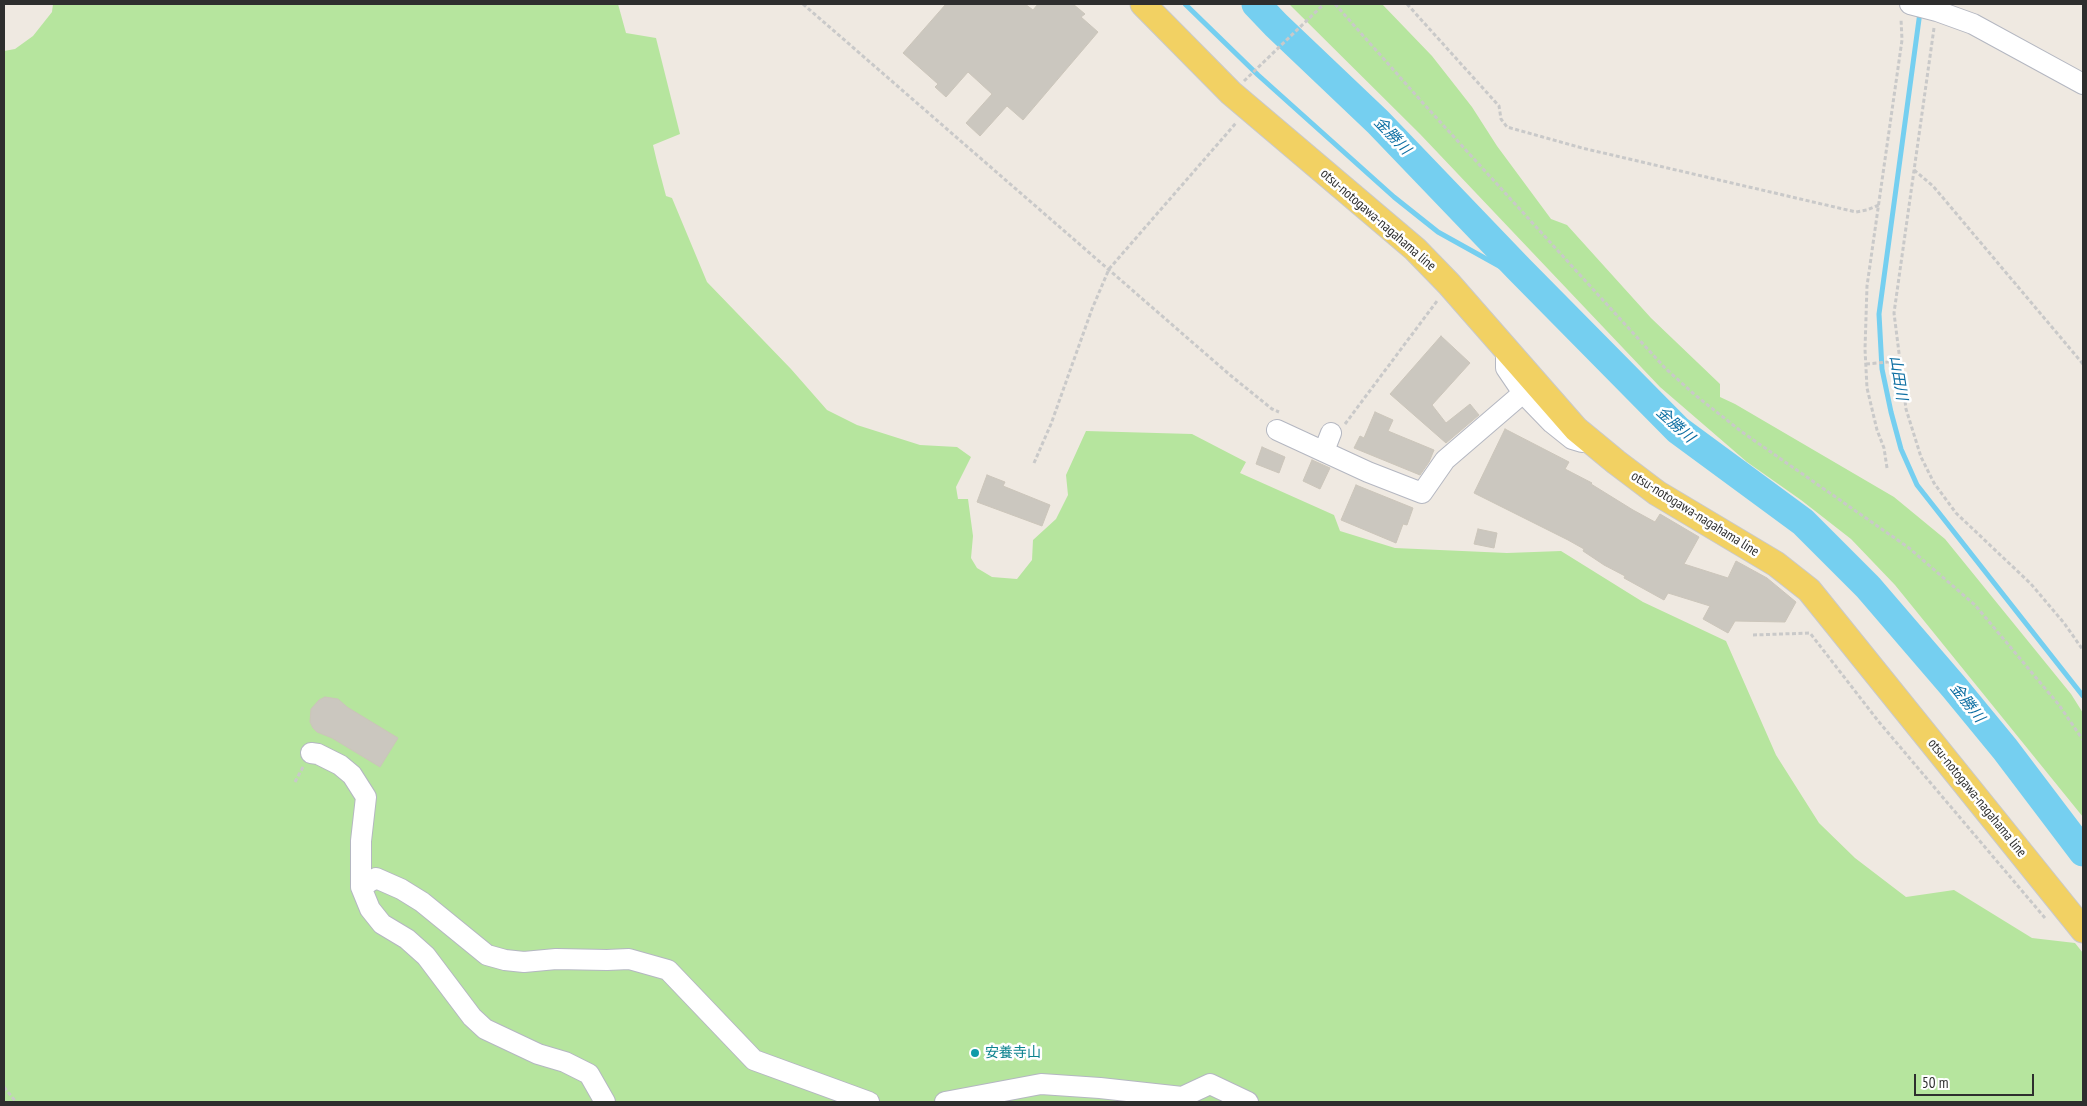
<!DOCTYPE html>
<html>
<head>
<meta charset="utf-8">
<style>
	body { margin:0 }
	#map { position:relative; width:2087px; height:1106px; overflow:hidden; background:#efe9e1; font-family:"PT Sans Narrow",sans-serif }
	canvas { display:block }
	.frame { position:absolute; inset:0; border:5px solid #2e2e2e; pointer-events:none }
	.scale { position:absolute; left:1914px; top:1074px; width:120px; height:22px; box-sizing:border-box; border:2px solid #2e2e2e; border-top:0; padding-left:6px; font-size:15px; line-height:18px; white-space:nowrap; color:#2e2e2e; -webkit-text-stroke:4px #fff; paint-order:stroke }
</style>
</head>
<body>
<div id="map">
<canvas width="2087" height="1106"></canvas>
<div class="frame"></div>
<div class="scale">50 m</div>
</div>
<script>
const g = document.querySelector('canvas').getContext('2d');
g.lineJoin = 'round';
function paint(path, color) { g.fillStyle = color; g.fill(path, 'evenodd'); }
const poly = rows => new Path2D(rows.map(r => 'M' + r).join(''));
function trace(path, color, width, dash) { g.strokeStyle = color; g.lineWidth = width; g.lineCap = dash ? 'butt' : 'round'; g.setLineDash(dash || []); g.stroke(path); }
function drawText(font, color, halo, rows, align = 'center') {
  g.font = font + ' "PT Sans Narrow","Noto Sans JP",sans-serif'; g.lineWidth = 5; g.setLineDash([]); g.textBaseline = 'middle'; g.strokeStyle = halo; g.fillStyle = color; for (const [text, x, y, turn = 0] of rows) {
    g.save(); g.translate(x, y); g.rotate((+turn || 0) * Math.PI / 180); g.textAlign = isNaN(turn) ? turn : align; if (halo) g.strokeText(text, 0, 0); g.fillText(text, 0, 0); g.restore();
  }
}
paint(poly([
	[53,4,618,4,626,33,656,38,680,134,653,145,657,162,666,196,672,198,707,282,791,369,827,410,857,425,920,445,957,447,971,457,956,487,958,499,968,499,973,536,971,558,977,568,992,577,1017,579,1032,560,1033,540,1056,519,1068,495,1066,475,1086,431,1192,434,1246,462,1240,473,1334,515,1340,531,1395,548,1507,553,1561,551,1643,602,1726,641,1776,755,1819,823,1855,858,1906,897,1954,890,2032,938,2075,943,2083,953,2083,1102,4,1102,4,51,15,49,33,36,52,12],
	[1289,4,1382,4,1432,56,1472,107,1497,146,1551,219,1567,225,1651,318,1720,384,1720,397,1735,404,1894,497,1945,539,2071,694,2083,713,2083,817,1895,585,1851,539,1801,500,1747,462,1660,387,1420,134]
]), '#b6e59e');
trace(poly([
	[1185,4,1258,75,1394,197,1438,232,1535,286],
	[1920,12,1879,314,1882,369,1891,412,1901,449,1917,485,2083,696]
]), '#75cff0', 5);
trace(poly([
	[1256,4,1276,25,1378,122,1519,269,1678,430,1803,522,1868,587,1954,687,2005,749,2083,852]
]), '#75cff0', 29);
const building = poly([
	[946,4,1025,4,1033,10,1038,4,1073,4,1085,14,1081,17,1098,32,1023,120,1007,106,980,136,966,123,992,94,968,72,946,97,935,87,938,84,903,53,946,4],
	[1441,336,1470,363,1432,405,1446,423,1470,404,1479,415,1446,443,1390,394,1441,336],
	[1375,412,1393,420,1388,431,1434,450,1429,462,1420,475,1354,448,1360,436,1364,438,1375,412],
	[1505,429,1569,462,1565,469,1592,483,1591,484,1633,510,1655,522,1660,514,1699,537,1684,564,1728,578,1736,561,1767,578,1796,602,1785,622,1735,621,1728,633,1703,619,1710,606,1668,593,1664,600,1624,578,1625,576,1604,565,1583,551,1584,549,1568,540,1474,493,1505,429],
	[1262,447,1285,457,1279,473,1256,464,1262,447],
	[1312,460,1330,468,1320,489,1303,481,1312,460],
	[987,475,1005,482,1003,486,1050,505,1042,526,977,502,987,475],
	[1356,485,1413,508,1407,525,1403,524,1396,543,1341,520,1356,485],
	[1478,529,1497,533,1494,548,1474,544,1478,529],
	[325,697,338,699,347,707,398,738,380,767,332,738,317,732,313,728,310,722,311,709,319,700,325,697]
]);
paint(building, '#cbc7bf');
trace(building, '#cbc5ba', 1);
const minor = poly([
	[1910,4,1937,11,1973,24,2083,84],
	[1506,350,1506,368,1523,393,1552,423,1572,439,1582,442],
	[1277,430,1368,472,1422,493,1445,460,1523,393],
	[1324,451,1331,433],
	[311,753,318,754,340,765,352,775,366,797,361,841,361,887,370,909,382,924,407,939,426,956,472,1017,485,1029,538,1054,565,1062,589,1074,605,1102],
	[361,887,376,878,401,889,422,902,487,955,505,960,524,962,556,959,607,960,629,959,668,970,754,1060,869,1102],
	[945,1102,1041,1084,1100,1088,1182,1097,1210,1084,1248,1102]
]);
const major = poly([
	[1143,4,1231,93,1415,249,1449,284,1576,429,1616,462,1657,493,1776,564,1809,590,2083,930]
]);
trace(minor, '#b4b7c1', 22);
trace(major, '#c9c9c9', 27);
trace(poly([
	[803,4,1230,375,1272,409,1279,412],
	[1335,4,1422,102,1665,368,1695,395,1742,432,1909,548,1975,605,2059,705,2083,740],
	[1407,4,1499,106,1501,119,1507,127,1582,148,1856,212,1867,210,1879,205],
	[1934,28,1894,313,1906,409,1921,457,1934,483,1956,513,2031,584,2064,623,2083,650],
	[1244,81,1324,4],
	[1914,170,1933,186,2083,364],
	[1866,364,1899,361],
	[1345,424,1437,301],
	[1034,463,1051,424,1092,309,1109,269,1236,123],
	[1887,468,1884,448,1877,430,1867,388,1865,349,1867,286,1902,40,1901,19],
	[1753,635,1810,633,1879,722,2045,918],
	[295,782,303,767],
	[4,1087,16,1102]
]), '#c9c9c9', 3, [4, 2.5]);
trace(minor, '#fff', 20);
trace(major, '#f2d163', 25);
for (const [x, y, r, color] of [
	[975,1053,5,"#0f9aa8"]
]) { const dot = new Path2D(); dot.arc(x, y, r, 0, 2 * Math.PI); g.fillStyle = color; g.fill(dot); trace(dot, '#fff', 2); }
drawText('14px', '#2e2e2e', '#fff', [
	["otsu-notogawa-nagahama line",1378,220,41],
	["otsu-notogawa-nagahama line",1695,514,32],
	["otsu-notogawa-nagahama line",1977,798,51]
]);
drawText('14px', '#0d838f', '#fff', [
	["安養寺山",985,1053]
], 'left');
drawText('italic 15px', '#0d6fa3', '#fff', [
	["金勝川",1392,136,46],
	["山田川",1898,378,81],
	["金勝川",1675,425,42],
	["金勝川",1967,703,52]
]);
</script>
</body>
</html>
